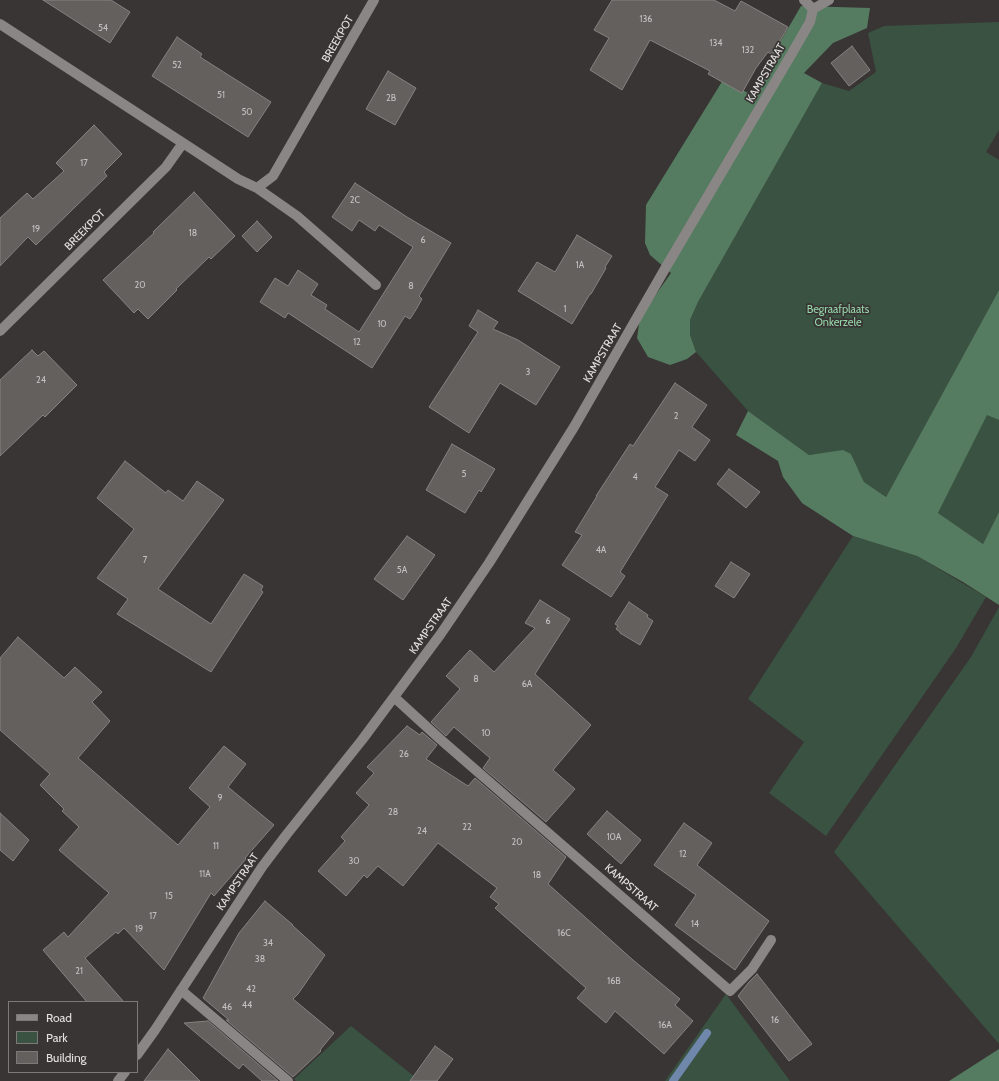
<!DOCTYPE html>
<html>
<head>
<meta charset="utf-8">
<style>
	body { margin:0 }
	#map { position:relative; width:999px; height:1081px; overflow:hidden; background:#383534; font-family:Cabin,sans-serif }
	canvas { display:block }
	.legend { position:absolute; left:8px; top:1001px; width:130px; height:72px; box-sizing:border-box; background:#383534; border:1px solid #7c7a79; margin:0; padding:5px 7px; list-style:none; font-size:12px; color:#e3e1e0 }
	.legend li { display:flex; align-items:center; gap:8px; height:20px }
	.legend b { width:20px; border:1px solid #7c7a79 }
</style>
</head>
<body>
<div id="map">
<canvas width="999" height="1081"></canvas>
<ul class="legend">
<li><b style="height:5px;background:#8a8685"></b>Road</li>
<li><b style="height:11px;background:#3a5241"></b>Park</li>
<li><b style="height:11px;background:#63605e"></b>Building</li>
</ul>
</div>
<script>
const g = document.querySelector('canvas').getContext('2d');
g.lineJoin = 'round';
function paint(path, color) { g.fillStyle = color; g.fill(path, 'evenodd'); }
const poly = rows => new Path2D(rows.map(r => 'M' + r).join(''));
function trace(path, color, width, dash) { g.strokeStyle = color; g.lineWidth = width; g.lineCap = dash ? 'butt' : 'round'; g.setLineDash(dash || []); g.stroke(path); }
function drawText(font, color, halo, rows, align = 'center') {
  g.font = font + ' Cabin,sans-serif'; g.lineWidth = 3.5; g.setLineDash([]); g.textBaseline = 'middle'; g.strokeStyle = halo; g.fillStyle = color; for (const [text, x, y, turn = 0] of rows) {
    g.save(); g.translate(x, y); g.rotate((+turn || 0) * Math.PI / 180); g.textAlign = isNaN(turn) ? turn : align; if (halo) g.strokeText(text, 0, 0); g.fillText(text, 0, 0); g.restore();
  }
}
paint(poly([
	[999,22,999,130,986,152,999,160,999,290,886,497,864,482,851,454,824,453,809,455,748,411,696,352,690,335,690,320,698,302,822,83,849,91,876,72,868,33,884,26],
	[987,414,999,420,999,512,983,544,938,513],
	[853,536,917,556,986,597,956,648,826,836,769,793,804,742,748,699],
	[999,607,999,1044,834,852,971,657],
	[726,994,790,1081,665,1081],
	[351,1026,420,1081,296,1081,294,1079]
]), '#3a5241');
paint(poly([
	[801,6,870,8,867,28,833,43,804,73,822,83,698,302,690,320,690,335,696,352,687,359,670,365,648,357,637,338,640,317,671,273,650,255,645,243,646,205,723,80,750,94],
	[999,290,999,420,987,415,938,513,983,544,999,512,999,605,963,582,917,556,853,536,802,503,783,477,778,461,736,435,748,411,809,455,843,450,851,454,864,482,886,497],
	[999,1049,999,1081,949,1081]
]), '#557c61');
trace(poly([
	[673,1081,707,1033]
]), '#6e87aa', 8);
const building = poly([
	[43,0,111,0,130,12,110,43,43,0],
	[612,0,714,0,735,11,741,1,788,27,772,55,768,52,756,68,742,93,708,74,710,71,650,40,622,90,590,70,609,38,594,30,612,0],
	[177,37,202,54,200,57,271,102,248,137,152,76,177,37],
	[852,46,870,70,849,86,831,63,852,46],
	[388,71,416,88,395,125,366,109,388,71],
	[94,125,122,154,104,172,107,176,36,245,28,237,0,266,0,218,27,193,33,199,64,171,56,163,94,125],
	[355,183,407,217,451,243,419,296,422,299,417,308,410,319,405,316,372,368,288,313,285,318,260,302,275,278,288,286,298,270,318,284,311,295,327,305,325,309,359,332,413,247,379,225,375,231,359,220,352,231,332,217,355,183],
	[194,192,235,236,211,259,209,257,176,289,177,290,148,319,138,309,134,313,103,280,154,233,153,232,194,192],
	[257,221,272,237,257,252,242,236,257,221],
	[577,235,612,256,605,267,606,268,591,294,590,294,572,324,518,291,537,262,555,272,577,235],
	[478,310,498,322,493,329,518,340,560,367,536,405,500,383,469,433,429,407,478,332,469,326,478,310],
	[32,350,38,356,44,351,77,385,45,417,43,415,0,456,0,380,32,350],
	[675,383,707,405,692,427,710,440,695,461,679,450,655,487,668,495,620,572,625,576,611,597,562,565,582,535,575,532,597,496,596,496,630,444,633,446,675,383],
	[452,444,495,469,481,492,479,490,465,513,426,490,452,444],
	[125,461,166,493,168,490,183,501,197,481,224,500,158,589,211,624,244,574,263,586,261,590,263,592,211,672,117,614,128,599,97,578,134,529,97,498,125,461],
	[729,469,760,492,746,508,717,484,729,469],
	[407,536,435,555,403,600,374,579,407,536],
	[731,562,750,574,734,598,715,586,731,562],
	[540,600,570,619,535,674,591,725,553,770,575,789,546,822,483,768,490,758,454,727,446,736,431,722,460,689,446,676,470,650,494,672,535,628,525,623,540,600],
	[629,602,648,615,647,617,653,621,640,645,620,633,620,632,616,629,618,626,615,624,629,602],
	[18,637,64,678,75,667,102,692,92,702,110,721,78,758,178,845,210,807,189,788,224,746,246,764,228,787,274,825,245,858,246,859,214,896,211,893,164,970,124,928,118,934,116,932,85,958,124,1002,87,1002,43,950,64,932,68,937,109,893,59,850,79,827,62,811,64,809,40,785,50,774,0,730,0,658,18,637],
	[407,726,420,735,422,732,437,745,426,759,468,786,475,778,566,857,548,884,633,960,680,999,675,1005,693,1021,664,1054,615,1011,606,1023,577,998,586,988,495,908,499,904,490,897,497,888,438,843,403,886,378,866,367,878,364,875,346,896,318,871,345,841,341,837,369,805,356,793,374,773,367,767,407,726],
	[607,811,641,840,621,864,587,834,607,811],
	[0,813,29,840,13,861,0,850,0,813],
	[684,823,712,843,697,865,769,921,735,970,675,925,696,895,654,865,684,823],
	[265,901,293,925,292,925,325,955,298,994,293,999,334,1033,320,1050,321,1051,293,1077,226,1020,229,1020,203,998,239,933,265,901],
	[757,974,812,1044,789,1061,738,996,749,982,757,974],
	[208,1021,278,1081,262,1081,243,1064,239,1069,184,1023,208,1021],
	[435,1046,453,1059,437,1081,410,1081,435,1046],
	[168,1049,200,1081,144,1081,168,1049]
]);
paint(building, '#63605e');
trace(building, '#858280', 1);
trace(poly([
	[804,0,813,9],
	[813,9,829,0],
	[0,24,183,143],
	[257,188,297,216,376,285],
	[0,331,166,167,183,143,238,179,257,188,273,176,374,0],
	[394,697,440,739,730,991,752,969,771,940],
	[181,990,288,1081],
	[137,1055,155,1030,262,867,287,834,362,740,440,635,489,563,574,427,666,267,791,55,810,22,813,9],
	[118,1081,125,1072]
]), '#8a8685', 10);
drawText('9px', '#c3c1c0', null, [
	["136",646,19],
	["54",103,28],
	["134",716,43],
	["132",748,50],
	["52",177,65],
	["51",221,95],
	["2B",391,98],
	["50",247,112],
	["17",84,163],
	["2C",355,200],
	["19",36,229],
	["18",193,233],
	["6",423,240],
	["1A",580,265],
	["20",140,285],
	["8",411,286],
	["1",565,309],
	["10",382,324],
	["12",357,342],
	["3",528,372],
	["24",41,380],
	["2",676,416],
	["5",464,474],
	["4",635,477],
	["4A",601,550],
	["7",145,560],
	["5A",402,570],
	["6",548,621],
	["8",476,679],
	["6A",527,684],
	["10",486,733],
	["26",404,754],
	["9",220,798],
	["28",393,812],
	["22",467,827],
	["24",422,831],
	["10A",614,837],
	["20",517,842],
	["11",216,846],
	["12",683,854],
	["30",354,861],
	["11A",205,874],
	["18",537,875],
	["15",169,896],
	["17",153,916],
	["14",695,924],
	["19",139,929],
	["16C",564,933],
	["34",268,943],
	["38",260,959],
	["21",79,971],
	["16B",614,981],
	["42",251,989],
	["44",247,1005],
	["46",227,1007],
	["16",775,1020],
	["16A",665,1025]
]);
drawText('11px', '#e3e1e0', '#383534', [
	["BREEKPOT",338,39,-60],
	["KAMPSTRAAT",766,73,-60],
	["BREEKPOT",85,230,-45],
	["KAMPSTRAAT",603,353,-60],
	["KAMPSTRAAT",431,626,-55],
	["KAMPSTRAAT",238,882,-56],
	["KAMPSTRAAT",631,888,41]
]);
drawText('11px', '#95d6a9', '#383534', [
	["Begraafplaats",838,310],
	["Onkerzele",838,323]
]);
</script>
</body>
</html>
